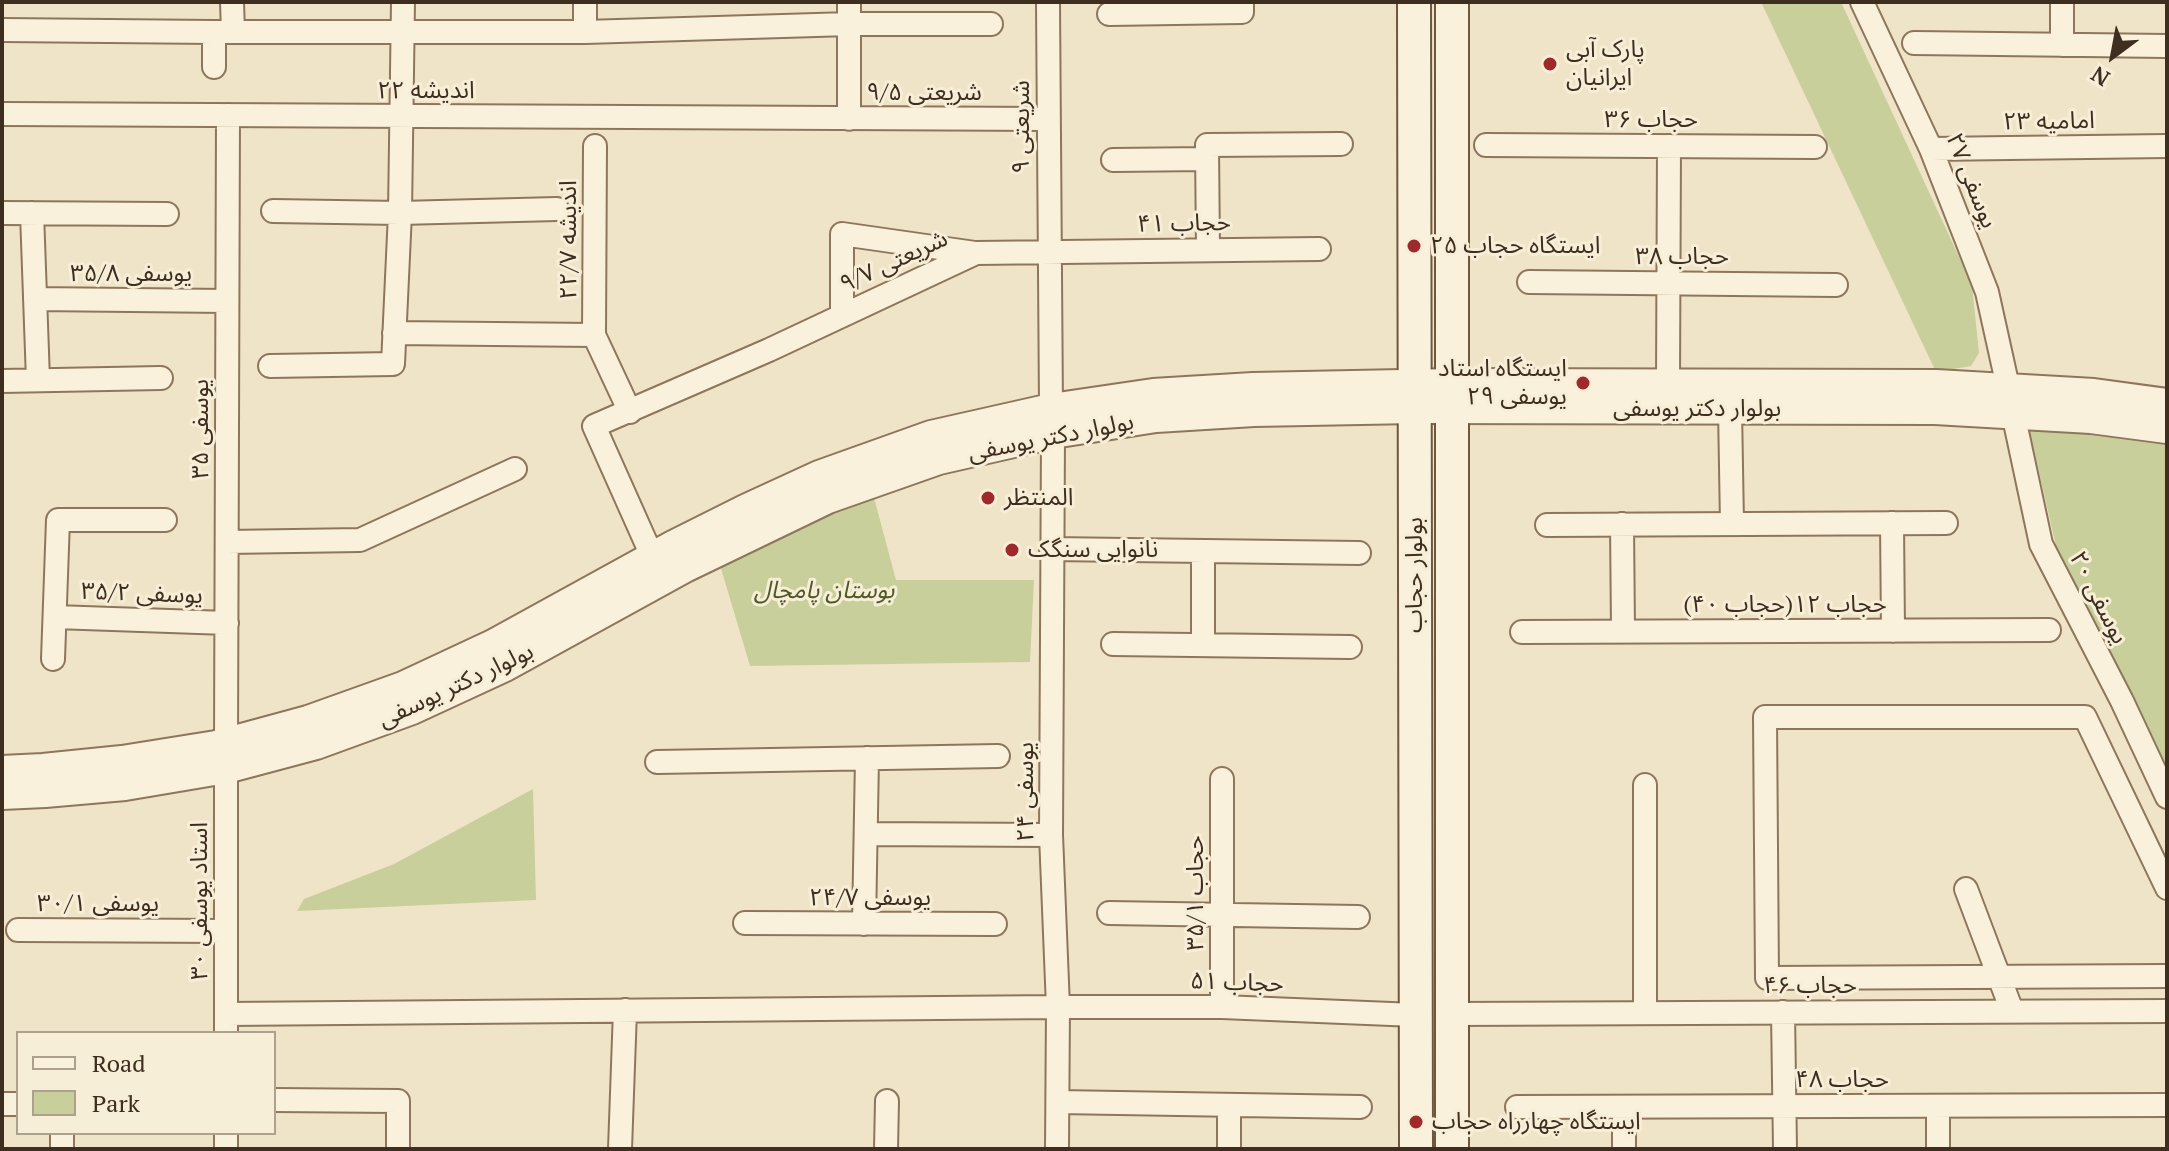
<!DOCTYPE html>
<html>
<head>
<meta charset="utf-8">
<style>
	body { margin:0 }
	#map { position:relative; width:2169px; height:1151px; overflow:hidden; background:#f0e4c8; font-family:"PT Serif",serif }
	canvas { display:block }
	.frame { position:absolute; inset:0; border:4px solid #3d2e20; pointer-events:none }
	.legend { position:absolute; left:16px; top:1031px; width:260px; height:104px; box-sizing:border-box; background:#f7eed8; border:2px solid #ada18e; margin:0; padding:10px 14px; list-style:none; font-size:24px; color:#3d2e20 }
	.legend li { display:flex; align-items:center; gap:16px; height:40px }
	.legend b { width:40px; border:2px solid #ada18e }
	.north { position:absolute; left:2073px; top:16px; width:80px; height:80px; -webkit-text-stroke:6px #f7eed8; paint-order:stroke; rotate:212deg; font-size:22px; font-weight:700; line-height:32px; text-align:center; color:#3d2e20 }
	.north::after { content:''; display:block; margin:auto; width:28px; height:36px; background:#3d2e20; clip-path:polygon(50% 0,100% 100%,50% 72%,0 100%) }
</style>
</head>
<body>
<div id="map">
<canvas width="2169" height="1151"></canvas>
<div class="frame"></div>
<ul class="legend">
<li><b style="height:10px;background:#faf1dc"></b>Road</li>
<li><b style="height:22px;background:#c9cf9b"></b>Park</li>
</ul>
<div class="north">N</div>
</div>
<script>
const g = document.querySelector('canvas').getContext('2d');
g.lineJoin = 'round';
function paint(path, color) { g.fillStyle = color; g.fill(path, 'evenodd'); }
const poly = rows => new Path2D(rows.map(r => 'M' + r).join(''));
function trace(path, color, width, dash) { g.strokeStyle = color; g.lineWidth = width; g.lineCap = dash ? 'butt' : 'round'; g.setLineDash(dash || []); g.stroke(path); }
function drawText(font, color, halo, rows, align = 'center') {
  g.font = font + ' "PT Serif","Noto Sans Arabic",serif'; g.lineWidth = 6; g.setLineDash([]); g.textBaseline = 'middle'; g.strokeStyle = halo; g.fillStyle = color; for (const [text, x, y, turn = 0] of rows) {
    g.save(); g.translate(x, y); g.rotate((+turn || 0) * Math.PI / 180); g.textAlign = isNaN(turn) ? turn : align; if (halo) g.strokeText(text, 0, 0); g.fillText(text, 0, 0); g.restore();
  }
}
paint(poly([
	[1761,2,1841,2,1972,285,1979,353,1971,366,1936,372],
	[2029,428,2167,442,2167,773,2056,546],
	[873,494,896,580,1034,580,1030,662,750,666,720,565,800,522],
	[533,789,536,900,297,911,304,899,394,864]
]), '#c9cf9b');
const minor = poly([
	[232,2,233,32],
	[1048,2,1051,408],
	[1862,2,1931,149,1987,292,2008,387],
	[1109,14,1242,12,1242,2],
	[2,30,214,32,585,32,849,24,991,24],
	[214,32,214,67],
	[585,32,585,2],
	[1914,43,2167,46],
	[2062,45,2062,2],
	[2,114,1048,119],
	[849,119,849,2],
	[1486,145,1815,147],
	[595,146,594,335,630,412],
	[1931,149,2167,146],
	[1113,160,1207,159],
	[273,211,400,213,557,209],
	[2,213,167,214],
	[32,213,38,380],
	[1208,250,1207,145,1341,144],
	[1529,282,1836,285],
	[35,299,227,301],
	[842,315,842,234,975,253],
	[394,333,594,335],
	[270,366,393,364,400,213,403,2],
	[2,381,161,378],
	[1668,383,1669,146],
	[1730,409,1732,524],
	[2013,413,2041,544,2122,701,2167,797],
	[1053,434,1051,835,1058,1007,1057,1149],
	[1892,523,1893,631],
	[1622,524,1623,631],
	[1547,525,1946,523],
	[227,542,360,540,515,469],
	[1051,549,1359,553],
	[652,556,594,426,769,350,976,253,1319,249],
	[55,617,227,623],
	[1522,632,2049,630],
	[1113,644,1350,647],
	[1203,645,1203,551],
	[53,659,58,520,165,520],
	[226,743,228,115],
	[657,762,998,756],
	[1222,779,1222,1007],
	[866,834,1051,835],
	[2167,888,2085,717,1765,717,1767,978,2167,976],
	[1966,889,2012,1011],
	[1109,913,1358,917],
	[745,923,995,924],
	[864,924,867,758],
	[18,930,226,931],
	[1645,1012,1645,785],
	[1783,1012,1785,1149],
	[226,1014,1058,1007,1222,1007,1415,1015],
	[1452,1014,2167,1011],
	[226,1033,226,769],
	[274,1100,398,1101,398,1149],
	[1058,1102,1360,1107],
	[2,1104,18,1104],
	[1938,1106,1938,1149],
	[1517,1107,2167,1105],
	[1624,1107,1624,1149],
	[62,1133,62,1149],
	[226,1149,226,1133],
	[620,1149,625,1010],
	[886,1149,887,1101],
	[1229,1149,1229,1105]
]);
const tertiary = poly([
	[2,770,43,768,122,760,216,745,308,720,403,686,493,644,673,545,745,509,819,475,931,435,1051,408,1153,393,1253,387,1452,383,1936,384,2094,393,2167,403],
	[2,795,45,793,125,786,226,769,316,745,412,710,505,667,685,568,828,499,939,460,1053,434,1156,418,1254,412,1415,409,1935,410,2091,419,2167,429]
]);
const secondary = poly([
	[1414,2,1416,1149],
	[1452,2,1452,1149]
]);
trace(minor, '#8d765c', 26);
trace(tertiary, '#8d765c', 32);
trace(secondary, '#6f573f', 36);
trace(minor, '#faf1dc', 22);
trace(tertiary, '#faf1dc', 28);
trace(secondary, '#faf1dc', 32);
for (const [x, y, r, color] of [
	[1550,64,8,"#9e2a2b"],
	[1414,246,8,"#9e2a2b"],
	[1583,383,8,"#9e2a2b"],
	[988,498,8,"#9e2a2b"],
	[1012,550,8,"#9e2a2b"],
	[1416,1122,8,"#9e2a2b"]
]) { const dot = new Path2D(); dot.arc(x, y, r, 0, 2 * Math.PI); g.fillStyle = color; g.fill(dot); trace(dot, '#f7eed8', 3); }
drawText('24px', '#3d2e20', '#f7eed8', [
	["پارک آبی",1566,50],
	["ایرانیان",1566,78],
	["ایستگاه حجاب ۲۵",1430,246],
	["ایستگاه استاد",1567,369,"right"],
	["یوسفی ۲۹",1567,397,"right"],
	["المنتظر",1004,498],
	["نانوایی سنگک",1028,550],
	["ایستگاه چهارراه حجاب",1432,1122]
], 'left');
drawText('24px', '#3d2e20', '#f7eed8', [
	["اندیشه ۲۲",426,91],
	["شریعتی ۹/۵",924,93],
	["حجاب ۳۶",1651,120],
	["امامیه ۲۳",2049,122,-1],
	["شریعتی ۹",1022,127,-90],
	["یوسفی ۲۷",1971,181,68],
	["حجاب ۴۱",1184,224,-1],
	["اندیشه ۲۲/۷",569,240,-90],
	["حجاب ۳۸",1682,257],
	["شریعتی ۹/۷",894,262,-25],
	["یوسفی ۳۵/۸",131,274],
	["بولوار دکتر یوسفی",1697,409],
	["یوسفی ۳۵",201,429,-90],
	["بولوار دکتر یوسفی",1051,438,-11],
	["بولوار حجاب",1415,575,-90],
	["یوسفی ۳۵/۲",142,594,2],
	["یوسفی ۲۰",2098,598,63],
	["حجاب ۱۲(حجاب ۴۰)",1785,605],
	["بولوار دکتر یوسفی",456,686,-25],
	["یوسفی ۲۴",1026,792,-90],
	["حجاب ۳۵/۱",1196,893,-90],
	["یوسفی ۲۴/۷",870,898],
	["استاد یوسفی ۳۰",200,901,-90],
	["یوسفی ۳۰/۱",98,904],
	["حجاب ۵۱",1237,983,2],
	["حجاب ۴۶",1810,986],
	["حجاب ۴۸",1842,1080]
]);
drawText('italic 24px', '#4d5a26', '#f7eed8', [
	["بوستان پامچال",824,591]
]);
</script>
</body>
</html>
